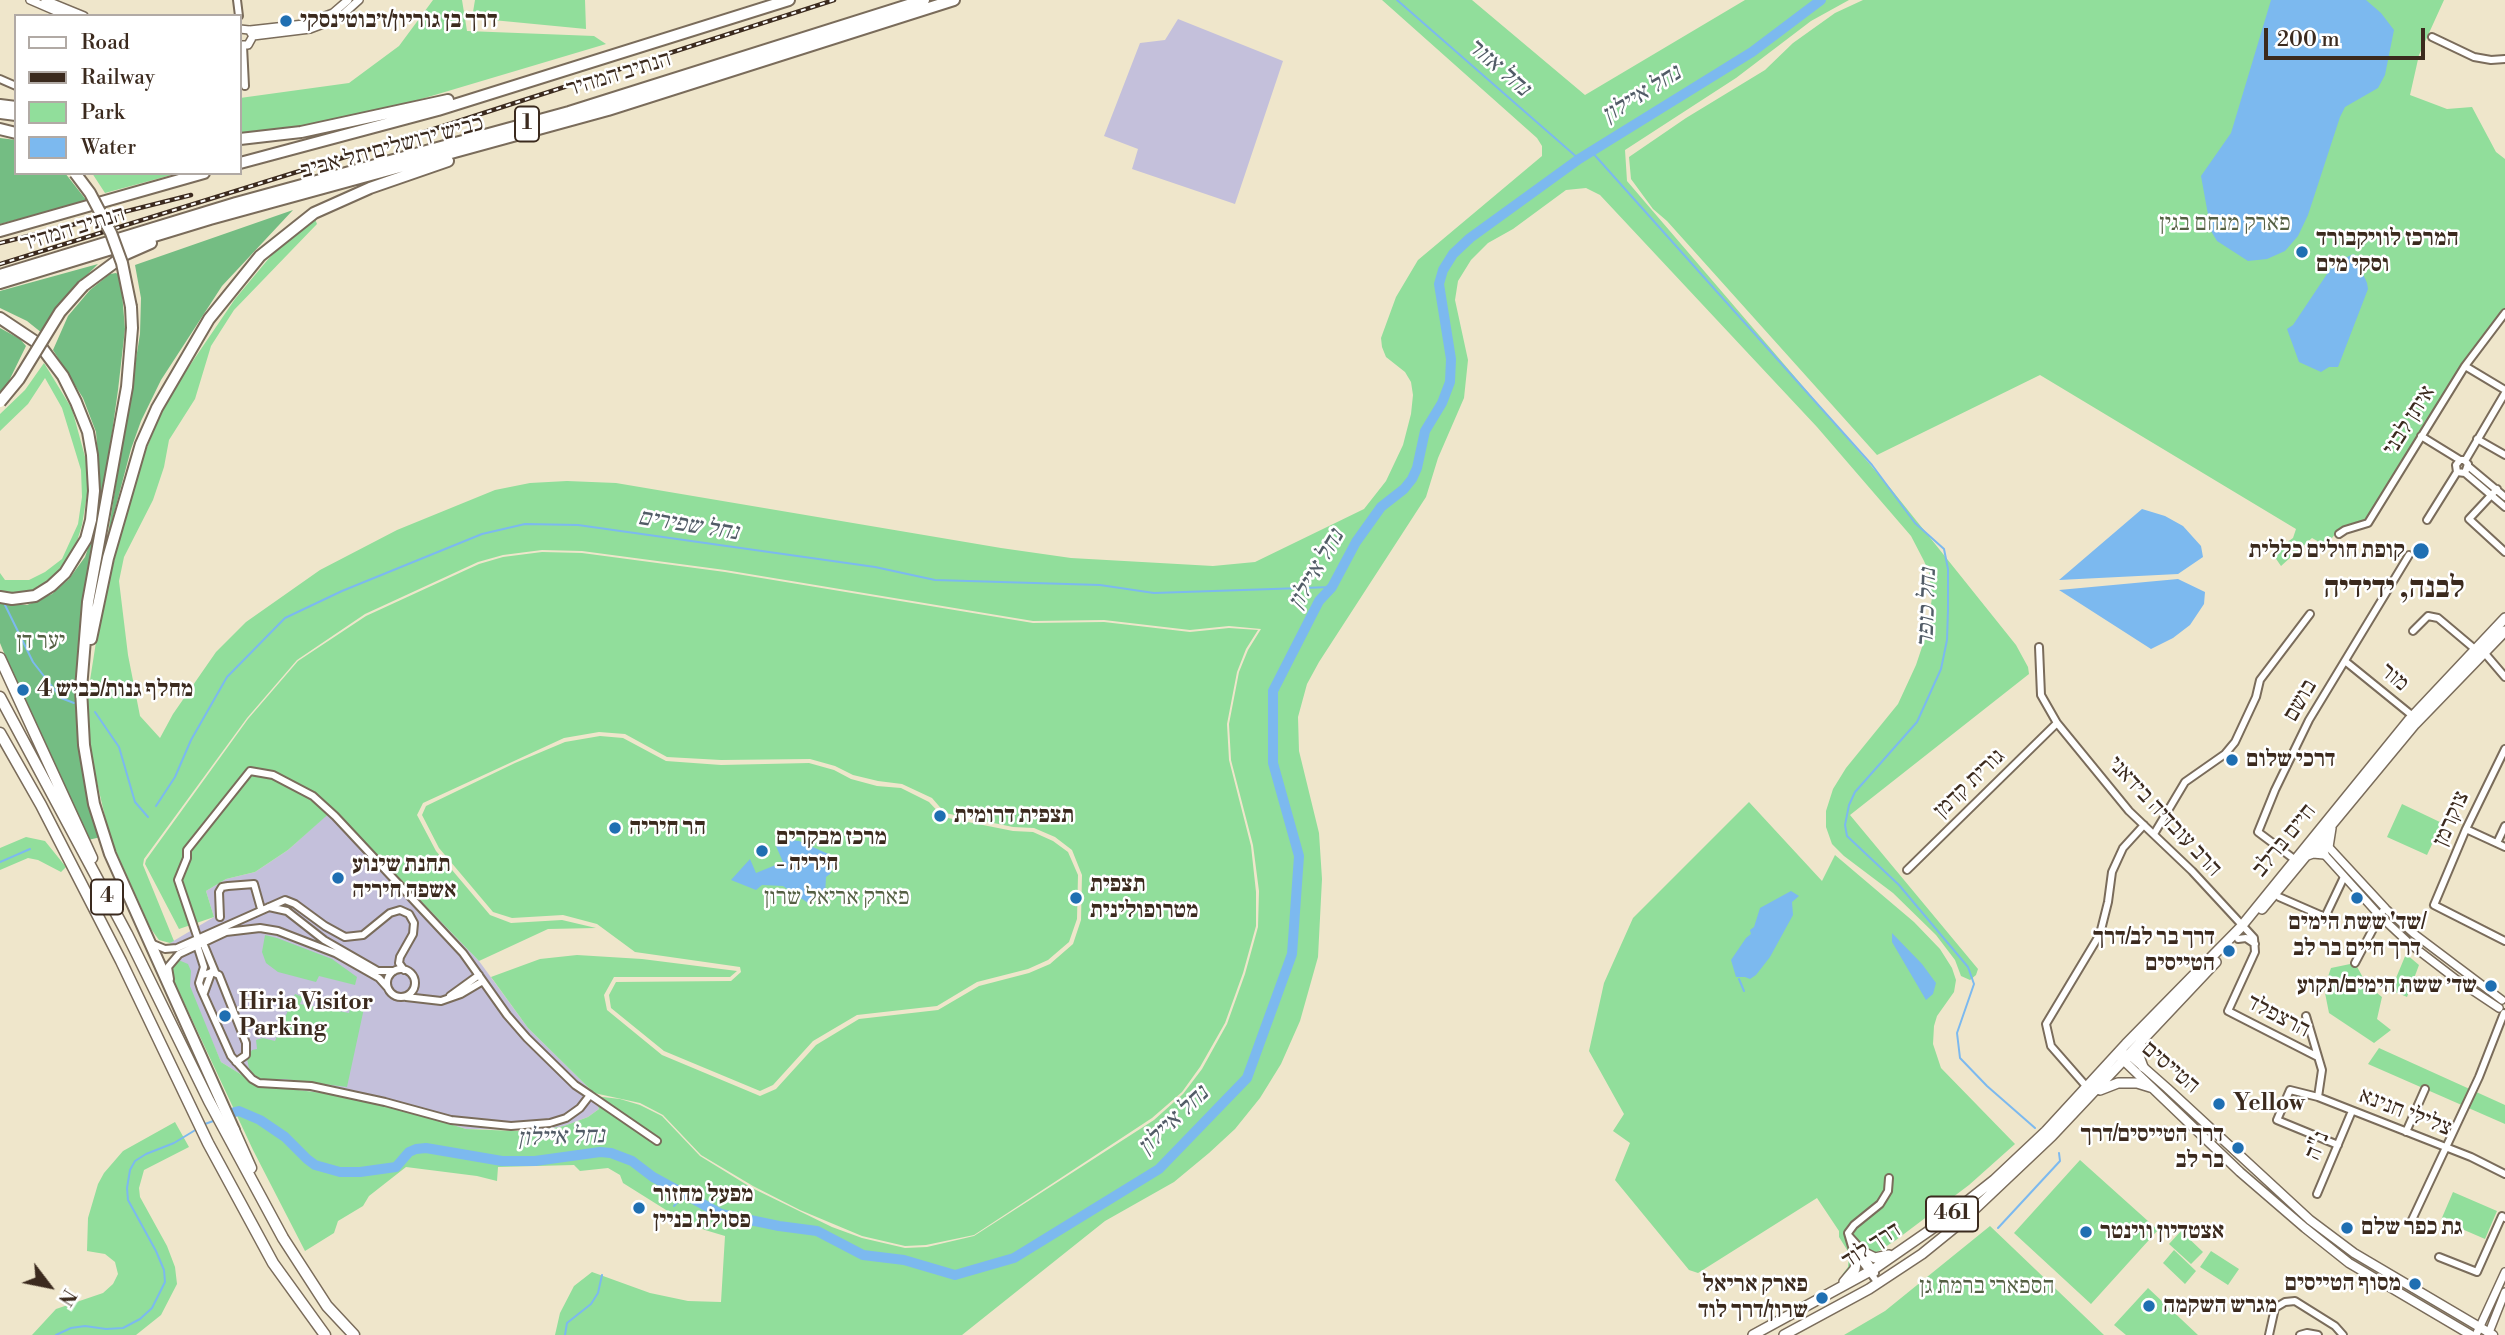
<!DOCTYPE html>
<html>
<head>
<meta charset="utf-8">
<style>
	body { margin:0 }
	#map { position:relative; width:2505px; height:1335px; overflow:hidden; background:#efe6cb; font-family:"Libre Bodoni",serif }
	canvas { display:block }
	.legend { position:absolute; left:14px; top:14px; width:228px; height:161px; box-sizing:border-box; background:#fff; border:2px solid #b1aaa5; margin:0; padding:9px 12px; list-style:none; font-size:21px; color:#3b2a1e }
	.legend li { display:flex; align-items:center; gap:14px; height:35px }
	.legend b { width:35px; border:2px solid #b1aaa5 }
	.north { position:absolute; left:14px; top:1251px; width:70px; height:70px; -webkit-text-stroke:5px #fff; paint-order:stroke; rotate:122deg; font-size:19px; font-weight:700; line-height:28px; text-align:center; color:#3b2a1e }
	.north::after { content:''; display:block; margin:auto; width:24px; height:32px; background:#3b2a1e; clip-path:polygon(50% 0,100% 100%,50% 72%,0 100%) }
	.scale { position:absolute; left:2264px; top:28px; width:161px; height:32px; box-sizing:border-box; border:4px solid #3b2a1e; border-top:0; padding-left:9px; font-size:21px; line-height:24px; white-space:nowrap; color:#3b2a1e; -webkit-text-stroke:5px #fff; paint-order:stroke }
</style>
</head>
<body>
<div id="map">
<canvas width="2505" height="1335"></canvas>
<ul class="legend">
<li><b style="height:9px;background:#fff"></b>Road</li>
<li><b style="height:9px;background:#3b2a1e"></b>Railway</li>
<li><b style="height:19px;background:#91de9b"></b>Park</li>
<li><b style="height:19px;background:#7cb9ef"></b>Water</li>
</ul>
<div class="north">N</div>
<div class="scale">200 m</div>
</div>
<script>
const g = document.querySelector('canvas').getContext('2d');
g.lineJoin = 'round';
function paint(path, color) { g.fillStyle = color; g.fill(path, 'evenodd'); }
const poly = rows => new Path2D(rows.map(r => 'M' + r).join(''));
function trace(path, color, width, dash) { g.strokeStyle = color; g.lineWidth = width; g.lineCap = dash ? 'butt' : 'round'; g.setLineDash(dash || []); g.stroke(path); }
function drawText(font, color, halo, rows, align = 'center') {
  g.font = font + ' "Libre Bodoni","Frank Ruhl Libre",serif'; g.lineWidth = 5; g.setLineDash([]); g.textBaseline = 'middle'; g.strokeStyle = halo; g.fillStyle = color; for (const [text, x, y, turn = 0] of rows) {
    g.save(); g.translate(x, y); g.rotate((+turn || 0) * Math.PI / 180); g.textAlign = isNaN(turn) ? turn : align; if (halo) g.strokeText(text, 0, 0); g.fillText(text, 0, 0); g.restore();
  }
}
paint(poly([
	[1178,19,1283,61,1235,204,1132,169,1138,149,1104,136,1140,43,1165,40],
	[333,809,479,961,528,1028,594,1093,599,1109,588,1117,564,1126,543,1130,466,1129,417,1114,338,1095,258,1085,221,1062,170,943,214,917,206,891,226,879,255,872,288,850]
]), '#c4c0db');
paint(poly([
	[433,0,462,0,467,31,594,36,606,44,381,111,298,128,240,134,240,98,349,83,399,46],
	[475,0,585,0,586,29,472,18],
	[1382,0,1472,0,1585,95,1745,0,1849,0,1811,21,1736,78,1625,150,1627,181,1891,489,2016,645,2028,667,2029,674,1850,815,1978,969,1976,975,1970,980,1961,976,1955,960,1936,935,1893,893,1844,856,1832,844,1826,827,1826,811,1833,789,1846,768,1898,704,1916,665,1926,635,1932,598,1929,573,1924,561,1911,536,1817,427,1600,195,1586,188,1566,190,1513,229,1488,243,1471,260,1458,281,1455,300,1468,360,1464,398,1438,458,1426,497,1319,662,1307,684,1298,717,1299,751,1319,833,1322,879,1318,957,1300,1021,1281,1064,1260,1098,1235,1129,1209,1153,1174,1182,1105,1221,962,1335,555,1335,560,1313,574,1286,592,1272,650,1293,688,1301,721,1302,725,1236,705,1230,682,1220,623,1183,620,1175,608,1168,580,1171,574,1165,498,1167,497,1181,477,1176,406,1167,369,1196,363,1206,338,1221,334,1233,305,1251,253,1150,173,979,170,969,176,959,188,964,191,971,190,986,221,1062,258,1085,338,1095,417,1114,466,1129,516,1131,543,1130,564,1126,588,1117,599,1109,594,1096,620,1099,640,1105,662,1116,700,1156,752,1188,832,1227,862,1238,905,1248,927,1247,974,1236,1154,1120,1183,1094,1202,1069,1227,1024,1245,974,1258,927,1259,891,1253,845,1231,760,1229,724,1239,672,1248,650,1261,629,1229,626,1190,630,1104,620,1033,621,725,570,582,551,542,550,503,555,478,562,365,614,297,660,247,718,144,859,143,865,174,941,170,943,159,940,151,929,110,838,88,744,88,693,99,623,134,479,167,399,235,299,270,257,299,229,315,219,317,224,234,310,211,346,195,399,169,440,164,467,153,500,124,557,119,581,128,655,140,716,160,738,173,714,216,652,246,622,320,570,397,530,495,490,530,483,567,481,616,483,1001,548,1071,558,1213,566,1255,562,1364,509,1386,481,1403,445,1411,414,1413,395,1411,382,1405,372,1386,357,1382,347,1381,338,1396,297,1418,260,1542,156,1542,146,1537,138],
	[1863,0,2444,0,2419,55,2410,95,2447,109,2472,107,2496,152,2505,159,2505,311,2366,522,2351,524,2338,530,2326,546,2312,538,2281,566,2272,553,2293,538,2296,529,2040,375,1877,455,1667,221,1653,209,1631,179,1629,157,1686,118,1765,70,1793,43,1835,13],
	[92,173,179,173,105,193],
	[44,363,72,409,87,464,87,495,82,525,74,551,60,571,43,587,24,594,8,596,0,593,0,573,5,580,29,580,45,572,62,559,78,524,82,497,81,470,62,408,45,378,28,404,0,431,0,414,25,390],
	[542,552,582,553,725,572,1033,623,1104,622,1190,632,1229,628,1258,630,1246,649,1237,672,1227,724,1229,760,1251,846,1256,892,1256,926,1243,973,1225,1023,1200,1067,1182,1092,1152,1118,974,1235,926,1245,905,1246,862,1236,800,1210,753,1186,701,1155,663,1115,640,1103,594,1093,528,1028,491,977,540,959,577,955,642,959,737,971,730,977,614,977,604,995,607,1010,662,1055,760,1096,776,1089,816,1045,859,1019,938,1010,979,986,1029,973,1050,964,1073,944,1081,920,1082,875,1072,850,1055,837,1034,828,1013,827,945,813,932,798,902,784,878,781,853,775,835,766,810,759,721,760,667,757,625,734,599,732,564,738,423,803,417,815,436,851,490,915,511,923,562,920,596,928,548,929,479,961,333,810,288,850,255,872,226,879,206,891,214,917,179,929,145,864,146,860,248,719,298,661,366,616,479,564,503,557],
	[600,736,623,738,666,761,721,765,809,763,834,770,851,779,877,786,901,788,929,802,943,817,1013,831,1033,832,1053,841,1068,852,1078,875,1077,919,1069,942,1048,960,1028,969,977,982,937,1006,857,1015,813,1041,773,1085,760,1091,664,1051,611,1008,609,995,616,982,731,981,741,972,740,967,635,952,597,924,563,915,512,918,493,912,439,848,422,815,426,806,515,763,565,742],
	[1749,802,1822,881,1835,855,1914,922,1940,949,1952,968,1956,980,1954,992,1937,1016,1934,1026,1933,1044,1941,1068,2015,1144,1969,1185,1896,1240,1842,1275,1848,1267,1849,1253,1839,1237,1839,1231,1817,1198,1698,1273,1689,1270,1615,1180,1630,1143,1613,1131,1624,1114,1589,1051,1604,983,1633,918],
	[2402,804,2442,823,2427,855,2387,837],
	[26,837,45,841,66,867,61,872,38,860,28,858,0,870,0,848],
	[265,935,277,938,332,959,357,977,355,985,319,976,316,982,278,972,266,963,262,952],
	[2406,954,2419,965,2407,997,2391,990],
	[2355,963,2367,985,2382,997,2377,1019,2391,1030,2374,1043,2329,1013,2324,988,2331,968],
	[295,994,303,997,300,1004,349,1013,353,996,366,999,347,1087,284,1079,261,1079,254,1075,249,1068,247,1059,252,1050,257,1049,256,1040,263,1038,275,1041],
	[2379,1048,2505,1105,2505,1124,2368,1064],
	[175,1122,189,1147,144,1170,139,1188,140,1197,167,1246,175,1267,177,1284,161,1315,136,1335,32,1335,56,1309,103,1293,113,1284,118,1274,115,1262,105,1254,87,1251,88,1218,98,1184,104,1173,123,1151],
	[2080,1160,2158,1230,2091,1304,2014,1233],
	[2453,1192,2497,1211,2485,1239,2441,1220],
	[1990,1226,2104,1335,1844,1335,1885,1311],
	[2181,1231,2203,1252,2191,1264,2169,1244],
	[2174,1250,2196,1271,2185,1284,2163,1263],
	[2211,1251,2239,1269,2228,1285,2200,1267],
	[2148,1288,2198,1335,2126,1335,2114,1325]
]), '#91de9b');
paint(poly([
	[0,138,16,140,16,173,65,173,87,201,0,224],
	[293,210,222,286,161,380,141,421,131,449,107,540,140,334,141,298,135,265],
	[98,264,67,295,42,333,27,321,0,308,0,291],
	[116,273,119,275,122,293,125,329,118,390,78,675,101,837,88,840,26,707,0,643,0,602,27,605,52,594,69,579,85,557,93,534,100,482,96,432,83,398,53,350,68,316,90,290,110,274],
	[0,328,20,339,26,346,6,387,0,393]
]), '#74bd83');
paint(poly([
	[2271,0,2366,0,2381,13,2394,30,2385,75,2378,88,2345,107,2340,117,2308,215,2298,236,2285,251,2267,259,2248,261,2217,241,2211,231,2201,176,2231,133],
	[2354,254,2367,283,2368,289,2338,367,2329,367,2321,372,2299,362,2287,329,2293,325,2335,262],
	[2142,509,2165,516,2183,526,2201,546,2203,557,2178,574,2059,580],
	[2178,579,2205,592,2204,604,2190,625,2173,638,2151,649,2059,590],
	[790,840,799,841,833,856,833,867,830,874,826,877,825,896,813,897,808,903,783,886,762,885,756,890,731,880,750,859,756,873,783,862,776,846],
	[1791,891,1799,896,1792,902,1793,915,1770,957,1756,975,1750,979,1745,977,1736,977,1731,960,1746,938,1751,934,1750,930,1754,927,1760,908],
	[1892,933,1922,964,1936,983,1933,994,1926,1000,1892,942]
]), '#7cb9ef');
trace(poly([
	[1397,0,1579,159],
	[1591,151,1872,465,1915,523,1944,549,1948,569,1948,610,1947,640,1941,669,1917,722,1855,792,1849,805,1845,825,1847,836,1899,885,1968,967,1974,984,1957,1033,1960,1058,1987,1086,2035,1128],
	[5,605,33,662,61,698,74,703],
	[95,712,119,747,135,802,148,817],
	[156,806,175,777,191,740,227,677,285,618,342,591,482,534,525,524,578,525,875,567,935,580,1100,585,1154,593,1332,587],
	[0,862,30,849],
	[1739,979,1744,991],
	[205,1124,216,1120],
	[674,1206,684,1194],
	[1998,1228,2060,1161,2059,1153],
	[56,1335,71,1328,85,1326,106,1329,123,1328,140,1319,152,1308,165,1282,164,1270,156,1251,128,1200,127,1188,130,1170,135,1161,146,1154,174,1143,197,1129],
	[565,1335,567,1323,591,1304,598,1293,602,1275]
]), '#7cb9ef', 2);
trace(poly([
	[231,1113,239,1111,260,1120,285,1137,307,1159,315,1165,340,1172,360,1172,396,1167,409,1152,416,1149,426,1148,502,1161,535,1161,600,1152,611,1153,632,1161,653,1177,721,1214,779,1226,817,1231,863,1255,904,1260,955,1275,1014,1258,1159,1169,1247,1078,1292,954,1299,856,1273,763,1273,691,1319,601,1332,587,1356,542,1381,507,1404,489,1412,479,1417,468,1425,431,1442,403,1450,382,1451,359,1439,284,1443,270,1453,254,1470,238,1579,159,1752,52,1821,0]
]), '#7cb9ef', 10);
const minor = poly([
	[237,0,239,16],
	[2432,37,2474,57,2491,60,2505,59],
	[243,46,245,86],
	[0,79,16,86],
	[2465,366,2505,390],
	[2421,436,2460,460],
	[2477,439,2505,455],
	[2465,461,2505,393],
	[2468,466,2505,497],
	[2465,473,2468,464,2464,460,2460,460,2456,465,2457,472,2465,473,2505,507],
	[2497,489,2469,519,2505,552],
	[2427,520,2457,472],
	[2339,534,2345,530,2368,523,2465,366,2505,313],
	[2413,631,2428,616,2438,618,2476,650],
	[2039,647,2041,695,2057,723,2129,811,2192,871,2254,938,2255,952,2228,1011,2318,1057],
	[2482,650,2505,677],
	[2345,661,2414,717],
	[2505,749,2466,829,2434,905,2505,941],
	[2466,829,2505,847],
	[2154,834,2185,782,2225,754,2235,742,2256,697,2260,680,2310,614],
	[2497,843,2505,826],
	[2294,859,2258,832,2275,790,2309,720,2409,555],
	[1907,870,2057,723],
	[2279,897,2325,917,2344,877],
	[269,907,287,911,324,940,378,971,394,971],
	[220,917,219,892,222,887,228,886,254,884,261,909],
	[198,939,178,880,187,858,187,850,250,771,273,775,313,796,335,816,463,953,507,1015,527,1038,575,1085,590,1095,580,1108,566,1118,550,1123,511,1126,451,1120,385,1102,311,1086,259,1083,252,1079,231,1056,201,989,199,983,204,967,197,945,198,939,203,943,215,972],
	[2238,939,2246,938,2255,944],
	[153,944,165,949,177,948,285,900,295,904,325,926,345,937,363,935,390,913,400,910,409,914,414,923,413,934,400,957,399,963,404,970],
	[2355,963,2382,912],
	'387 983a14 14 0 1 1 28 0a14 14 0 1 1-28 0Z',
	[203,975,212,972,219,975,246,1043,246,1055,236,1062],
	[170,979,168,967,179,954,226,932,260,928,278,931,335,953,379,978,387,987],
	[204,993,212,971],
	[450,996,479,975],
	[406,997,441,1001,461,994,483,981],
	[2306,1016,2322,1070,2318,1097],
	[2086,1086,2051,1046,2046,1024,2100,934,2108,902,2112,872,2123,848,2144,825],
	[590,1095,657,1141],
	[2406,1132,2425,1089],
	[2338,1145,2277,1120,2290,1090,2318,1097,2471,1157,2505,1174],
	[2317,1194,2352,1111],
	[2411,1222,2479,1077,2504,1013],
	[1849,1236,1858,1246,1875,1273],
	[2439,1257,2477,1272,2502,1216,2505,1218],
	[1878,1283,1853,1250,1848,1233,1854,1225,1880,1204,1888,1191,1889,1178],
	[2269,1335,2275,1308,2285,1302,2295,1301,2335,1326,2343,1335],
	[2300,1335,2307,1333,2318,1335]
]);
const tertiary = poly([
	[30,0,67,16],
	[45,0,84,16],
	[240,29,249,30,253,36,248,45,240,45],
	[250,30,304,24,333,13,348,0],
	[253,36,310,29,339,18,359,0],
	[2315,839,2324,854,2379,915,2410,944,2457,980,2499,1008],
	[2325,843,2386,909,2413,933,2502,1000],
	[2476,1335,2505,1272],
	[2488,1335,2505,1292]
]);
const secondary = poly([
	[2125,1054,2133,1058,2167,1088,2310,1220,2354,1253,2493,1335],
	[2121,1058,2240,1172,2305,1228,2349,1263,2471,1335]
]);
const primary = poly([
	[2328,847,2331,828],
	[2305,856,2313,853,2324,854],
	[2262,909,2415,724,2505,631],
	[2141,1042,2139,1056,2143,1067],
	[2100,1090,2118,1083,2137,1083,2150,1087],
	[1863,1252,1875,1258,1889,1255],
	[1844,1282,1855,1269,1857,1256],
	[1753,1335,1874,1269,1936,1226,1994,1180,2046,1131,2126,1044,2240,928,2409,720,2505,618],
	[1784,1335,1869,1289,1922,1254,1959,1224,2052,1136,2216,962]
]);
const trunk = poly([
	[0,658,92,858],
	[0,697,127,934,209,1101,283,1238,327,1306,354,1335],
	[0,733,41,805,121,961,208,1143,273,1263,325,1335],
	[234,1130,251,1168]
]);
const motorway = poly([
	[0,105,16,107],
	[0,113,16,115],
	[0,129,16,133],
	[240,139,301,132,448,100],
	[240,163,438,110,789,0],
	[0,231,204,173],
	[0,275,236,203,569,112,924,0],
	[0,283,210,219,608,110,954,0],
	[83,286,126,254,151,243],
	[131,307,132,328,127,387,88,602,81,689,84,745,94,804,110,854,234,1130],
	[0,318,39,344,63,376,76,402,88,432,92,455,94,491,91,520,86,539,65,573,51,586,35,596,12,599,0,597],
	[91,639,108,558,141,444,157,408,209,319,260,256,314,213,370,188,448,161]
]);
trace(minor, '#7a6c5b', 10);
trace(tertiary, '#7a6c5b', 10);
trace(secondary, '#7a6c5b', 11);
trace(primary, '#7a6c5b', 12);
trace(trunk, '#7a6c5b', 13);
trace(motorway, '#7a6c5b', 14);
trace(minor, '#fff', 6);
trace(tertiary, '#fff', 7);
trace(secondary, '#fff', 8);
trace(primary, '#fff', 9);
trace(trunk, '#fff', 10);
trace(motorway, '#fff', 10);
const rail = poly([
	[0,243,191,195],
	[0,264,403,139,834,0]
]);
trace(rail, '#3b2a1e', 4.5);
trace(rail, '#fff', 2, [5]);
const motorwayBridge = poly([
	[75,173,90,193,111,233,122,263,131,307],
	[0,402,19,379,60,312,83,286]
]);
trace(motorwayBridge, '#7a6c5b', 14, []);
trace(motorwayBridge, '#fff', 10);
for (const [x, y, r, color] of [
	[286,21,7,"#1f6fb2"],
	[2302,252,7,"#1f6fb2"],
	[2421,551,9,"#1f6fb2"],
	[23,690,7,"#1f6fb2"],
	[2232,760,7,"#1f6fb2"],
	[940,816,7,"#1f6fb2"],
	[615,828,7,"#1f6fb2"],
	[762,851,7,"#1f6fb2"],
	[338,878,7,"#1f6fb2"],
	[1076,898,7,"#1f6fb2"],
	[2357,898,7,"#1f6fb2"],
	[2229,951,7,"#1f6fb2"],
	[2491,986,7,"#1f6fb2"],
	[225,1016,7,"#1f6fb2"],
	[2219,1104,7,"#1f6fb2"],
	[2238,1148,7,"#1f6fb2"],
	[639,1208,7,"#1f6fb2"],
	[2347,1228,7,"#1f6fb2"],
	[2086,1232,7,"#1f6fb2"],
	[2415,1284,7,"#1f6fb2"],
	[1822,1298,7,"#1f6fb2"],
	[2149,1306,7,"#1f6fb2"]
]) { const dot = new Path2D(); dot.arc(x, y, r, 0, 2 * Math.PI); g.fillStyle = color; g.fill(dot); trace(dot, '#fff', 2.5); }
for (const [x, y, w] of [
	[527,124,24],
	[107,897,32],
	[1952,1214,52]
]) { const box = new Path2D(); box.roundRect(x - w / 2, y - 17.5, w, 35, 5); g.fillStyle = '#fff'; g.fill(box); trace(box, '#3b2a1e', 2); }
drawText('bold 21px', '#3b2a1e', null, [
	["1",527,124],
	["4",107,897],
	["461",1952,1214]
]);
drawText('bold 23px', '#3b2a1e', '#fff', [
	["דרך בן גוריון/ז׳בוטינסקי",300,21],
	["המרכז לוויקבורד",2316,239],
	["וסקי מים",2316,265],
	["קופת חולים כללית",2405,551,"right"],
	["מחלף גנות/כביש 4",37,690],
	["דרכי שלום",2246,760],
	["תצפית דרומית",954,816],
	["הר חיריה",629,828],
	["מרכז מבקרים",776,838],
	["- חיריה",776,864],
	["תחנת שינוע",352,865],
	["אשפה חיריה",352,891],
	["תצפית",1090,885],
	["מטרופולינית",1090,911],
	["שד' ששת הימים/",2357,923,"center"],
	["דרך חיים בר לב",2357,949,"center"],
	["דרך בר לב/דרך",2215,938,"right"],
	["הטייסים",2215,964,"right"],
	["שד׳ ששת הימים/תקוע",2477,986,"right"],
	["Hiria Visitor",239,1003],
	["Parking",239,1029],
	["Yellow",2233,1104],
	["דרך הטייסים/דרך",2224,1135,"right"],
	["בר לב",2224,1161,"right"],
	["מפעל מחזור",653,1195],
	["פסולת בניין",653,1221],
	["גת כפר שלם",2361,1228],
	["אצטדיון ווינטר",2100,1232],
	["מסוף הטייסים",2401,1284,"right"],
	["פארק אריאל",1808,1285,"right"],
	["שרון/דרך לוד",1808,1311,"right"],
	["מגרש השקמה",2163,1306]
], 'left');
drawText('23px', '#3b2a1e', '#fff', [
	["הנתיב המהיר",619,75,-17],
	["כביש ירושלים תל אביב",392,148,-15],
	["הנתיב המהיר",73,230,-17],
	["איתן לבני",2410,421,-58],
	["מור",2394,678,40],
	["בושם",2301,701,-60],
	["גורית קדמן",1970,784,-44],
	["הרב עובדיה בידאני",2164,817,47],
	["צוקרמן",2452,819,-66],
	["חיים ברלב",2285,841,-51],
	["הרצפלד",2278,1017,27],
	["הטייסים",2170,1068,40],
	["צלילי חנינא",2405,1113,21],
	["נ\"ה",2318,1146,-67],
	["דרך לוד",1872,1246,-33]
]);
drawText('23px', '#556044', '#fff', [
	["פארק מנחם בגין",2225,224],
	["יער דן",41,642],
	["פארק אריאל שרון",837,898],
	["הספארי ברמת גן",1987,1287]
]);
drawText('italic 24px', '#525c67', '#fff', [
	["נחל אזור",1498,68,41],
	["נחל איילון",1642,95,-32],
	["נחל שפירים",688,526,9],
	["נחל איילון",1317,570,-60],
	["נחל כופר",1928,608,-88],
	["נחל איילון",1174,1121,-44],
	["נחל איילון",561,1138,-2]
]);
drawText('bold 30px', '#3b2a1e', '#fff', [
	["לבנה, ידידיה",2394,590]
]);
</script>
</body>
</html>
